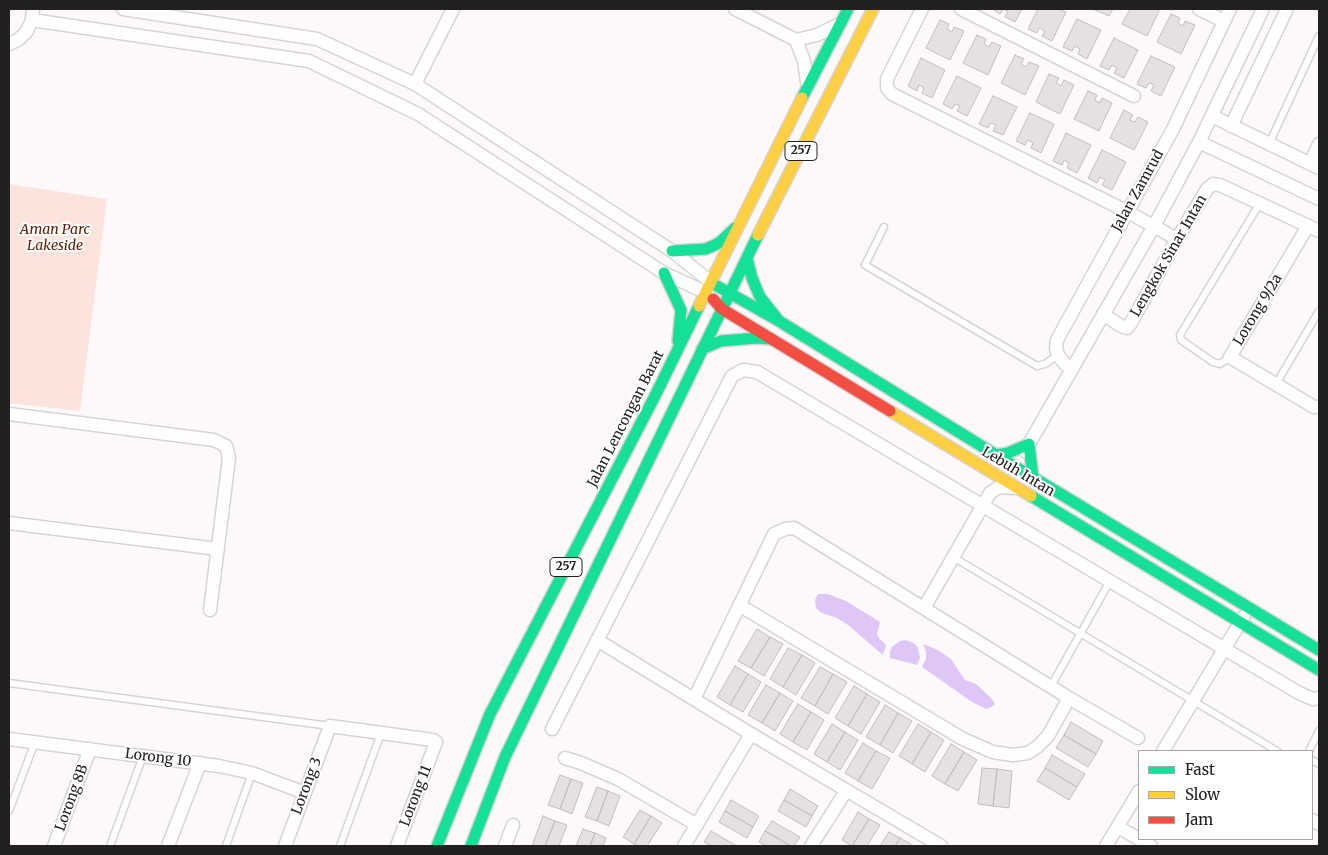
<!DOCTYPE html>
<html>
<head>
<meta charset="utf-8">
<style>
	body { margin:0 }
	#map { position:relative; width:1328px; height:855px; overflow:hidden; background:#fdf8fa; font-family:Merriweather,serif }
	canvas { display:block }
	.frame { position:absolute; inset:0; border:10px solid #232021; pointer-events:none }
	.legend { position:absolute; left:1138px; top:750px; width:175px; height:90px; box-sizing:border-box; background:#fff; border:1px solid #a7a6a6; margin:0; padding:6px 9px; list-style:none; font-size:15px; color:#232021 }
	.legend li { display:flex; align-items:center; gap:10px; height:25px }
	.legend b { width:25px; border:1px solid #a7a6a6 }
</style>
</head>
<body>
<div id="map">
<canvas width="1328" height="855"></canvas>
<div class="frame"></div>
<ul class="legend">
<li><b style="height:6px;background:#16e098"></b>Fast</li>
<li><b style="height:6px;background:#ffcf43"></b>Slow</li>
<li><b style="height:6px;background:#f24e42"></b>Jam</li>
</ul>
</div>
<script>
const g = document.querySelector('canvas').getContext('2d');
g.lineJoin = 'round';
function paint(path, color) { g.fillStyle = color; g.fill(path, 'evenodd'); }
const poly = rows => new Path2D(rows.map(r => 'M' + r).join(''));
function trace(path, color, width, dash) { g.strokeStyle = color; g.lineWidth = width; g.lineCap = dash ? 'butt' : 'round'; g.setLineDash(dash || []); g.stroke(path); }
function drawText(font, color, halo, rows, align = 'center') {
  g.font = font + ' Merriweather,serif'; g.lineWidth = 4; g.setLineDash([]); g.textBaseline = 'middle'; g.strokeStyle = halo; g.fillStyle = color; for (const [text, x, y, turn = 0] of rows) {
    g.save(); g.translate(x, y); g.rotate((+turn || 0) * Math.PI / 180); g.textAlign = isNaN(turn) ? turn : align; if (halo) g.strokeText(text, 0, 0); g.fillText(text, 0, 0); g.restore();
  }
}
paint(poly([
	[9,184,107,199,80,411,9,403]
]), '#fce4dc');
paint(poly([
	[818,594,828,594,846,601,880,622,877,634,879,638,886,645,883,655,848,625,837,618,822,613,816,608,815,600],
	[906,640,915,644,918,648,920,658,917,665,890,658,890,651,892,647,900,641],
	[923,644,938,650,951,659,965,680,976,684,991,698,995,704,993,706,986,709,972,702,922,667,926,659,926,652]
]), '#dec6f6');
const building = poly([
	[992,9,1022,9,1015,22,1005,17,1008,11,1003,9,1000,14,992,9],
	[1038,9,1058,9,1066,12,1052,41,1042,36,1045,31,1039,28,1037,33,1028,29,1038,9],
	[1093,9,1113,9,1109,16,1093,9],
	[1130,9,1160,9,1147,36,1122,24,1130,9],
	[1171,14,1180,18,1178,23,1183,26,1185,21,1195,25,1181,54,1157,42,1171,14],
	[1077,19,1101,30,1087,59,1078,54,1080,49,1075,46,1072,51,1063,47,1077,19],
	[940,20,949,24,947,29,952,32,954,27,964,31,950,60,926,48,940,20],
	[977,35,986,39,984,44,989,47,992,42,1001,46,988,75,963,63,977,35],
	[1114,38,1138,50,1124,78,1114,73,1117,68,1112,65,1109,70,1100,66,1114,38],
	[1015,55,1024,59,1021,64,1026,67,1029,62,1039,66,1025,95,1001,83,1015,55],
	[1151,56,1175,67,1161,96,1151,91,1154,85,1149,83,1146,88,1137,84,1151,56],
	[921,58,945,70,932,98,922,93,924,88,919,85,917,91,908,86,921,58],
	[1049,74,1059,78,1056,83,1061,86,1064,80,1074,85,1060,114,1036,102,1049,74],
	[957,76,981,88,967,116,957,111,960,106,955,104,952,109,943,104,957,76],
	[1088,91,1097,95,1095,100,1100,103,1102,98,1112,103,1099,131,1074,119,1088,91],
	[993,96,1017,107,1003,135,993,131,996,125,991,123,988,128,979,124,993,96],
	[1124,110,1133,115,1130,120,1135,122,1138,117,1148,122,1134,150,1110,138,1124,110],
	[1030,113,1054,124,1041,153,1031,148,1033,143,1028,140,1025,145,1016,141,1030,113],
	[1066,133,1091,145,1077,173,1067,168,1069,163,1064,160,1062,165,1053,161,1066,133],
	[1102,150,1126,162,1112,190,1102,185,1105,180,1100,177,1097,183,1088,178,1102,150],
	[757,629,770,637,751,668,738,661,757,629],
	[770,637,783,644,764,676,751,668,770,637],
	[788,648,802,655,783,687,770,679,788,648],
	[802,655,815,663,796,695,783,687,802,655],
	[735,666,748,674,730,705,717,697,735,666],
	[820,667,833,674,815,706,801,698,820,667],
	[748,674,761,682,743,712,730,705,748,674],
	[833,674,847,682,828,714,815,706,833,674],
	[766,685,780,693,762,723,748,715,766,685],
	[854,686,867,694,848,726,835,718,854,686],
	[780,693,793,701,775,731,762,723,780,693],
	[867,694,880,702,861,734,848,726,867,694],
	[798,704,811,712,793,742,780,734,798,704],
	[885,705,898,713,880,745,866,737,885,705],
	[811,712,824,720,807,750,793,742,811,712],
	[898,713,912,721,893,753,880,745,898,713],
	[1071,722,1103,741,1096,754,1064,735,1071,722],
	[832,724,845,732,827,762,814,754,832,724],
	[918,724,931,732,912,764,899,756,918,724],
	[845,732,858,740,840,770,827,762,845,732],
	[931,732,944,740,925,772,912,764,931,732],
	[1064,735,1096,754,1088,767,1056,748,1064,735],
	[863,743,876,751,858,781,845,773,863,743],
	[951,744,964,752,945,784,932,776,951,744],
	[876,751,890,758,872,789,858,781,876,751],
	[964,752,977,760,958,791,945,784,964,752],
	[1052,755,1085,774,1077,787,1045,768,1052,755],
	[982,768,997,769,993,806,978,804,982,768],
	[1045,768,1077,787,1069,800,1037,781,1045,768],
	[997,769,1012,771,1009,808,993,806,997,769],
	[560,775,571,779,560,809,548,805,560,775],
	[571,779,583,783,572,814,560,809,571,779],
	[597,787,608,791,597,821,585,817,597,787],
	[790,789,818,806,812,816,784,800,790,789],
	[608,791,620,796,609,826,597,821,608,791],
	[731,800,759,816,753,827,725,811,731,800],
	[784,800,812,816,806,827,778,811,784,800],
	[640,810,651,816,634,844,623,837,640,810],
	[725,811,753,827,747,838,719,822,725,811],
	[858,812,869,819,852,846,842,840,858,812],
	[543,816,555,821,545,846,532,846,543,816],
	[651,816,662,823,647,846,638,846,634,844,651,816],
	[869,819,880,825,867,846,852,846,869,819],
	[555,821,567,825,559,846,545,846,555,821],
	[772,821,800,837,794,846,791,846,765,831,772,821],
	[583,829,595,833,590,846,576,846,583,829],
	[711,831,737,846,712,846,704,842,711,831],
	[765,831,791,846,766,846,759,842,765,831],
	[889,832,900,838,895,846,880,846,889,832],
	[595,833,606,838,603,846,590,846,595,833],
	[900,838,911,844,910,846,895,846,900,838]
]);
paint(building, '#e5e0e1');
trace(building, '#c2bebf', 1);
const lane = poly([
	[1269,144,1319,36],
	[884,227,865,265,1037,366,1045,364,1058,355],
	[1230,357,1220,364,1213,362,1181,340,1180,335,1260,203],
	[1276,384,1319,311],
	[953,557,1277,751],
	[9,683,330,726],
	[1051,686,1110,581],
	[1309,751,1319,731],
	[1312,760,1319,764],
	[9,811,35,742],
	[110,846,143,756],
	[226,846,252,773],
	[340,846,381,733]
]);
const street = poly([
	[123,9,317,39,415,84,672,251,712,283],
	[735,9,796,40,804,61,807,82],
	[922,9,887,79,887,88,892,94,1126,211,1177,239],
	[961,9,1134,96],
	[1199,9,1224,21],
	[32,20,309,61,418,114,664,273,707,293],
	[796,40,817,35,838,25],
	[9,44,18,40,27,31,32,20,33,9],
	[415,84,453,9],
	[1212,116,1319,168],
	[1231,126,1287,9],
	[1199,142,1319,199],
	[1310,164,1319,144],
	[1308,226,1230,357,1314,407,1319,407],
	[1103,314,1121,326,1127,328,1131,323,1177,239,1207,189,1213,184,1220,185,1319,231],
	[1072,369,1065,364,1058,355,1056,348,1057,340,1173,129,1230,9],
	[9,414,214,440,226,446,229,458,210,610],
	[1025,451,1154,226,1199,142,1263,9],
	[9,523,218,549],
	[739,605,963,739,993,752,1013,755,1028,753,1037,747,1048,736,1069,698],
	[924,608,990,493,999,487,1016,488],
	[597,640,751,734,941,846],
	[694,699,774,534,785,529,794,528,1069,698,1138,738],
	[552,729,732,376,743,370,757,372,1299,693,1313,699,1319,698],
	[9,739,219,766,252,773,305,793],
	[1163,751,1244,616],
	[565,758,581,763,618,779,697,825],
	[1312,820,1319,824],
	[1118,827,1151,846],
	[54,846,90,749],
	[168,846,200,763],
	[285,846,330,726,433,740,436,742,397,846],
	[505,846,513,825],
	[684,846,751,734],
	[811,846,846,791],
	[1106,846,1139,791]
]);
const fast = poly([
	[802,98,848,9],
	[672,251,706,249,719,243,735,228],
	[747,258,752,278,760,297,779,321],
	[664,273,681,310,678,341],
	[717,286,779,321,996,455,1319,650],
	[702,349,721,341,757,338,771,339],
	[996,455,1008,453,1029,444,1033,478],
	[1031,496,1319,670],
	[437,846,490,714,656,394,699,306],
	[471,846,505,757,758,235]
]);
const slow = poly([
	[758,235,873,9],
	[699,306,802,98],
	[890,411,1031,496]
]);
const jam = poly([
	[713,299,722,309,890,411]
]);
trace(lane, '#d7d4d5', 9);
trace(street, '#d7d4d5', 15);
trace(fast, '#d7d4d5', 14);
trace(slow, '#d7d4d5', 14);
trace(jam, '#d7d4d5', 14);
trace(lane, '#fffefe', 6);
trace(street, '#fffefe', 12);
trace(fast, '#16e098', 11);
trace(slow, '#ffcf43', 11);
trace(jam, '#f24e42', 11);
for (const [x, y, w] of [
	[801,151,32],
	[566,567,32]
]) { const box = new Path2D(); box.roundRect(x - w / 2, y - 9.5, w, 19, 4); g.fillStyle = '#fff'; g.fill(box); trace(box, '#232021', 1); }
drawText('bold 12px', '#232021', null, [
	["257",801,151],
	["257",566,567]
]);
drawText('14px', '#232021', '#fff', [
	["Jalan Zamrud",1138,191,-61],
	["Lengkok Sinar Intan",1169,256,-60],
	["Lorong 9/2a",1258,310,-59],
	["Jalan Lencongan Barat",626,419,-63],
	["Lebuh Intan",1018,472,31],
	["Lorong 10",158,758,7],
	["Lorong 3",307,786,-69],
	["Lorong 11",416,796,-69],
	["Lorong 8B",72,798,-70]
]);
drawText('italic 14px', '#5a2006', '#fff', [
	["Aman Parc",55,230],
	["Lakeside",55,246]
]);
</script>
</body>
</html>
